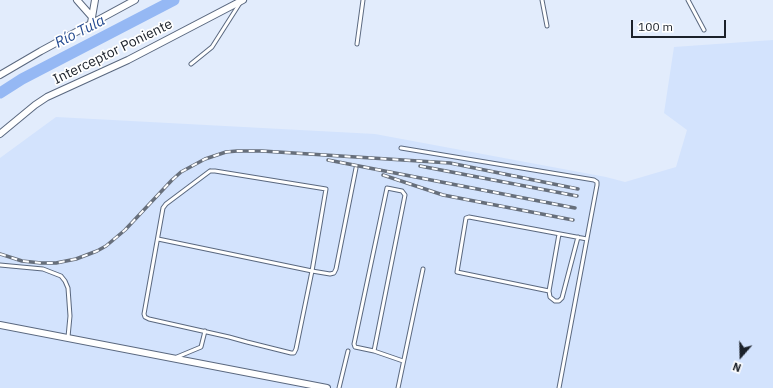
<!DOCTYPE html>
<html>
<head>
<meta charset="utf-8">
<style>
	body { margin:0 }
	#map { position:relative; width:773px; height:388px; overflow:hidden; background:#e2ecfc; font-family:"IBM Plex Sans",sans-serif }
	canvas { display:block }
	.north { position:absolute; left:721px; top:336px; width:40px; height:40px; -webkit-text-stroke:3px #fff; paint-order:stroke; rotate:200deg; font-size:11px; font-weight:700; line-height:16px; text-align:center; color:#1b212a }
	.north::after { content:''; display:block; margin:auto; width:14px; height:18px; background:#1b212a; clip-path:polygon(50% 0,100% 100%,50% 72%,0 100%) }
	.scale { position:absolute; left:631px; top:20px; width:95px; height:18px; box-sizing:border-box; border:2px solid #1b212a; border-top:0; padding-left:5px; font-size:12px; line-height:14px; white-space:nowrap; color:#1b212a; -webkit-text-stroke:3px #fff; paint-order:stroke }
</style>
</head>
<body>
<div id="map">
<canvas width="773" height="388"></canvas>
<div class="north">N</div>
<div class="scale">100 m</div>
</div>
<script>
const g = document.querySelector('canvas').getContext('2d');
g.lineJoin = 'round';
function paint(path, color) { g.fillStyle = color; g.fill(path, 'evenodd'); }
const poly = rows => new Path2D(rows.map(r => 'M' + r).join(''));
function trace(path, color, width, dash) { g.strokeStyle = color; g.lineWidth = width; g.lineCap = dash ? 'butt' : 'round'; g.setLineDash(dash || []); g.stroke(path); }
function drawText(font, color, halo, rows, align = 'center') {
  g.font = font + ' "IBM Plex Sans",sans-serif'; g.lineWidth = 3.5; g.setLineDash([]); g.textBaseline = 'middle'; g.strokeStyle = halo; g.fillStyle = color; for (const [text, x, y, turn = 0] of rows) {
    g.save(); g.translate(x, y); g.rotate((+turn || 0) * Math.PI / 180); g.textAlign = isNaN(turn) ? turn : align; if (halo) g.strokeText(text, 0, 0); g.fillText(text, 0, 0); g.restore();
  }
}
paint(poly([
	[773,40,773,388,0,388,0,158,56,117,375,134,606,177,625,182,676,167,687,130,664,113,674,47]
]), '#d3e3fd');
trace(poly([
	[0,93,22,79,174,0]
]), '#95b8f4', 11);
const service = poly([
	[542,0,547,26],
	[688,0,704,30],
	[357,44,363,0],
	[191,64,212,47,240,3],
	[401,148,594,180,597,182,597,185,559,388],
	[210,171,215,171,326,189,312,271,296,349,294,353,291,353,247,342,229,337,149,319,145,317,144,314,163,208,166,204,210,171],
	[387,188,402,191,405,195,374,351,355,347,354,344,387,188],
	[559,234,549,291,550,297,555,301,559,301,562,298,578,237],
	[158,239,312,271,330,274,334,273,336,269,356,168],
	[0,265,43,269,61,276,65,281,68,288,70,316,68,337],
	[549,291,457,272,466,218,469,217,587,239],
	[374,351,403,361],
	[177,357,201,347,205,331],
	[339,388,348,351],
	[398,388,423,269]
]);
const minor = poly([
	[77,0,92,17],
	[91,23,95,0],
	[0,75,41,51,135,0],
	[0,134,35,105,47,97,128,60,243,0],
	[0,325,327,388]
]);
trace(service, '#5a687f', 5);
trace(minor, '#5a687f', 8);
trace(service, '#fff', 3);
trace(minor, '#fff', 6);
const rail = poly([
	[328,160,575,208],
	[420,166,577,196],
	[383,175,443,195,573,220],
	[0,254,22,261,41,263,56,263,76,259,97,251,106,246,125,230,172,180,181,172,205,159,226,152,237,151,262,151,450,163,578,189]
]);
trace(rail, '#676f7b', 3.5);
trace(rail, '#fff', 2, [6]);
drawText('14px', '#1b212a', '#fff', [
	["Interceptor Poniente",113,52,-26]
]);
drawText('italic 15px', '#234a90', '#fff', [
	["Río Tula",80,32,-27]
]);
</script>
</body>
</html>
